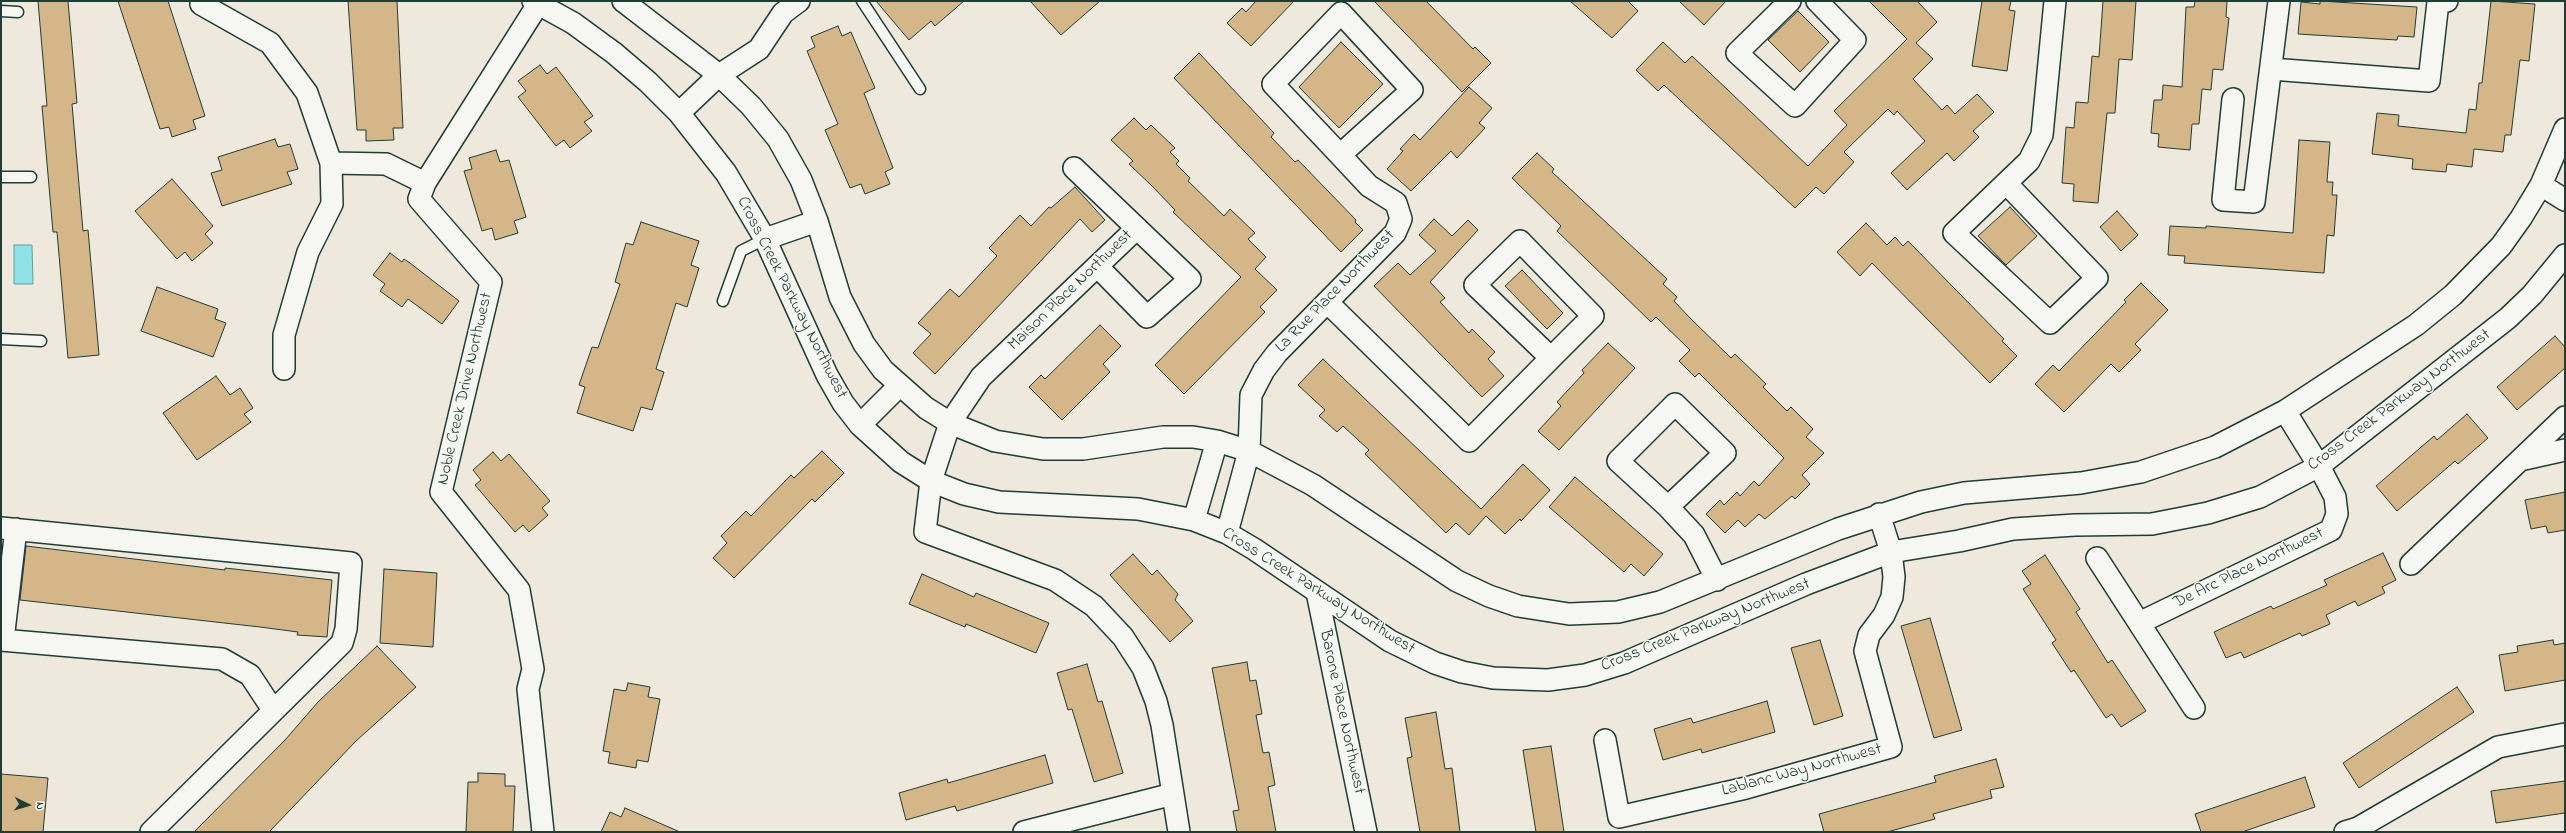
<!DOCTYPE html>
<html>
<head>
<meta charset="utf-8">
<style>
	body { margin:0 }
	#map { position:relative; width:2566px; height:833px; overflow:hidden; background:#efe9dd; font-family:"Indie Flower",sans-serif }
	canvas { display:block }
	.frame { position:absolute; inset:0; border:2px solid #1f3d34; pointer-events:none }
	.north { position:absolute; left:8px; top:785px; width:40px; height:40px; -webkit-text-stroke:3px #f6f6f2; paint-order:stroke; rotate:95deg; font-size:11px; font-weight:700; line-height:16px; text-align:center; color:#1f3d34 }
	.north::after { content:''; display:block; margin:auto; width:14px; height:18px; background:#1f3d34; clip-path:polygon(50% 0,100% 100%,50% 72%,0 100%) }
</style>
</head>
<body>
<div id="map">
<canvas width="2566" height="833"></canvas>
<div class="frame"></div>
<div class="north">N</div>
</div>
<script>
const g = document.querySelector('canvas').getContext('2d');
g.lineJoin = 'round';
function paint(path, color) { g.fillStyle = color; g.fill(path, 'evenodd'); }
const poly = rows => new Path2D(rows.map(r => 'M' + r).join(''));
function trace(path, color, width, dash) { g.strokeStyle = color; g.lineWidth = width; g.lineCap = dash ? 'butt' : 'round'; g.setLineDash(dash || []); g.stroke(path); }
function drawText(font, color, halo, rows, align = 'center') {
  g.font = font + ' "Indie Flower",sans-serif'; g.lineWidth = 3; g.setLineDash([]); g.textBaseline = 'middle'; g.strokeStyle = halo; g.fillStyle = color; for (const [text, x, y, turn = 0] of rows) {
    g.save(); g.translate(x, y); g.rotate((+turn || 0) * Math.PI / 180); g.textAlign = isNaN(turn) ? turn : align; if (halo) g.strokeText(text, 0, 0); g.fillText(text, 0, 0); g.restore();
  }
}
const water = poly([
	[14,245,32,245,33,284,14,284,14,245]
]);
paint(water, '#8fe0e7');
trace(water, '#629f9f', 1);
const building = poly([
	[38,1,68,1,77,103,72,104,83,231,88,230,99,355,68,358,57,232,53,232,42,106,47,106,38,1],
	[118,1,168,1,205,116,193,120,196,129,172,137,169,127,160,129,118,1],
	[348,1,397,1,403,128,393,128,394,140,366,141,366,130,357,130,348,1],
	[876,1,964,1,935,26,931,21,909,40,876,1],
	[1030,1,1100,1,1061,35,1030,1],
	[1256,1,1294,1,1251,46,1227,23,1242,8,1246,12,1256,1],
	[1374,1,1426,1,1473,49,1475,47,1491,63,1462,92,1374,1],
	[1570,1,1628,1,1638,11,1612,38,1570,1],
	[1679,1,1726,1,1704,25,1679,1],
	[1869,1,1917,1,1937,22,1916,43,1933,59,1913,79,1942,110,1947,105,1955,114,1977,94,1994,112,1973,131,1979,137,1954,161,1947,153,1907,190,1891,173,1925,141,1897,111,1894,115,1888,109,1844,152,1854,162,1824,194,1816,187,1795,208,1664,85,1658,91,1636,70,1663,42,1685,63,1692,56,1808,166,1847,125,1834,111,1907,39,1869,1],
	[1982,1,2011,1,2009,10,2015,11,2007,71,1972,66,1982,1],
	[2103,1,2136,1,2132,60,2119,59,2115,113,2107,113,2098,203,2073,201,2074,184,2062,183,2066,127,2074,128,2076,102,2088,103,2092,56,2099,57,2103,1],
	[2195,1,2227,1,2226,17,2229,18,2223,70,2213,69,2211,90,2202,89,2199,124,2192,124,2190,150,2158,147,2159,134,2151,133,2154,100,2162,100,2163,85,2182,87,2186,7,2194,7,2195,1],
	[2320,1,2417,7,2414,37,2398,36,2397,40,2298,34,2301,2,2320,4,2320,1],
	[2491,1,2535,4,2529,61,2520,60,2511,135,2505,135,2503,152,2474,149,2472,167,2447,164,2446,172,2412,169,2413,159,2372,154,2377,113,2399,115,2398,126,2466,133,2469,109,2476,110,2479,83,2482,83,2491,1],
	[1798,11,1829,42,1800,72,1768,40,1798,11],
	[838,26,842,36,851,32,875,88,864,93,893,168,885,172,890,184,865,194,861,184,850,188,825,130,838,124,807,51,815,47,811,37,838,26],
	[1341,42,1383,84,1339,128,1299,87,1341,42],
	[1199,53,1274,133,1271,137,1295,162,1298,160,1356,220,1355,222,1363,230,1341,252,1174,78,1199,53],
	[540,65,547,74,556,67,593,116,584,122,592,131,570,148,564,140,556,146,518,97,526,91,518,81,540,65],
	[1469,87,1492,108,1479,123,1485,128,1457,158,1451,151,1411,191,1387,169,1403,151,1400,149,1414,134,1420,140,1469,87],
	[1134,118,1146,130,1151,125,1175,148,1170,152,1179,161,1176,164,1190,178,1188,181,1224,216,1230,209,1255,233,1248,239,1266,257,1255,269,1277,290,1260,307,1265,312,1184,394,1155,365,1241,277,1173,212,1175,210,1153,187,1129,164,1133,161,1111,140,1134,118],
	[275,139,278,147,290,144,298,169,287,172,292,184,222,206,211,173,222,170,218,157,275,139],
	[2299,140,2330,142,2327,182,2333,182,2332,195,2337,195,2334,236,2327,235,2324,273,2184,263,2185,256,2168,255,2170,226,2206,228,2206,226,2293,233,2299,140],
	[496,150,500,162,509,160,526,217,514,221,518,233,495,240,492,228,482,231,464,171,472,169,469,158,496,150],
	[1537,153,1554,169,1552,172,1667,279,1663,284,1677,297,1674,301,1690,318,1731,358,1735,354,1766,384,1763,387,1787,411,1791,407,1813,429,1806,437,1824,453,1802,475,1810,484,1795,499,1792,496,1765,519,1759,514,1745,527,1738,520,1725,533,1706,514,1720,500,1724,505,1737,492,1740,496,1754,481,1759,486,1784,458,1699,373,1695,377,1679,361,1690,350,1656,317,1651,322,1557,231,1561,226,1512,178,1537,153],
	[172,179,213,226,205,234,213,243,192,261,185,252,177,259,135,211,172,179],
	[1075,187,1105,220,1092,232,1080,219,935,374,913,353,931,334,918,323,950,289,959,297,997,256,989,248,1020,215,1031,226,1049,207,1051,208,1075,187],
	[2010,207,2037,236,2006,265,1978,236,2010,207],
	[2117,211,2138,235,2121,251,2100,227,2117,211],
	[1434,219,1452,236,1468,220,1478,230,1430,282,1445,298,1440,302,1469,333,1472,329,1495,352,1488,359,1504,376,1482,397,1374,286,1398,263,1410,275,1436,251,1419,235,1434,219],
	[641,222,699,241,691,265,699,268,687,307,676,303,656,369,664,372,652,410,641,407,633,431,577,413,585,387,579,385,592,347,598,348,620,284,615,282,626,243,633,245,641,222],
	[1866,223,1887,245,1895,237,1903,246,1908,241,2004,339,2002,341,2017,356,1990,383,1872,263,1860,276,1837,252,1866,223],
	[390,253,402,262,404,259,410,263,459,301,442,324,408,299,402,307,380,291,385,284,373,275,390,253],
	[1522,270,1563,313,1547,329,1505,286,1522,270],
	[2141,283,2168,310,2135,344,2141,350,2119,372,2111,364,2064,412,2035,384,2053,365,2059,371,2126,302,2124,300,2141,283],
	[157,287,218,309,215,319,226,323,213,357,141,331,157,287],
	[1100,325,1121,346,1103,364,1110,372,1062,420,1029,387,1041,375,1045,379,1100,325],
	[2555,336,2565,347,2565,368,2517,410,2497,387,2555,336],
	[1608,343,1635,368,1559,450,1538,431,1561,406,1557,402,1584,373,1582,370,1608,343],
	[1323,359,1481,509,1523,464,1550,490,1521,521,1520,519,1505,534,1486,516,1469,535,1456,523,1446,533,1365,454,1369,450,1343,426,1337,432,1319,416,1325,410,1298,385,1323,359],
	[216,376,230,395,240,388,253,408,244,414,251,422,197,460,163,413,216,376],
	[2467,414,2488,438,2458,464,2455,461,2397,511,2376,486,2434,436,2437,440,2467,414],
	[822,451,844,473,815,502,812,499,734,578,713,558,727,543,721,536,746,511,751,516,791,475,794,478,822,451],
	[493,452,501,461,509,454,550,501,542,508,548,515,529,532,523,525,515,532,475,485,481,480,473,470,493,452],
	[1575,477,1663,554,1644,576,1631,564,1624,572,1549,507,1575,477],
	[2565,492,2565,530,2548,533,2546,526,2531,529,2525,500,2565,492],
	[26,546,225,570,225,568,332,580,327,637,297,635,298,632,260,627,20,600,26,546],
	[2383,553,2396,580,2382,587,2385,593,2358,606,2355,601,2326,615,2330,624,2302,636,2300,633,2244,658,2241,652,2226,658,2214,632,2271,606,2273,609,2327,585,2324,580,2383,553],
	[1133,554,1152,575,1157,570,1178,594,1175,600,1193,621,1170,642,1110,575,1133,554],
	[2045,555,2080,609,2076,612,2108,663,2112,660,2146,711,2121,727,2112,714,2106,718,2074,670,2071,672,2052,643,2056,640,2023,589,2031,584,2022,571,2045,555],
	[384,569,437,573,433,647,380,643,384,569],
	[922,574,974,597,976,593,1049,623,1036,653,966,624,965,627,909,604,922,574],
	[1930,618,1962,730,1934,738,1901,626,1930,618],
	[1820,640,1843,716,1814,725,1791,648,1820,640],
	[2553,640,2554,645,2565,643,2565,680,2505,691,2499,655,2518,652,2517,646,2553,640],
	[377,646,416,687,356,741,269,832,194,832,285,740,318,702,377,646],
	[1247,662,1250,681,1256,680,1262,714,1256,715,1263,753,1269,752,1275,785,1268,787,1276,832,1237,832,1233,811,1239,810,1212,668,1247,662],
	[1087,664,1098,702,1102,701,1123,773,1094,782,1072,709,1068,710,1057,673,1087,664],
	[628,683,650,687,648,697,660,699,648,762,637,760,636,768,608,763,610,752,603,751,614,689,626,691,628,683],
	[2457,687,2474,712,2359,788,2343,763,2457,687],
	[1767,701,1775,732,1702,753,1701,749,1663,760,1654,729,1691,718,1693,723,1767,701],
	[1436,712,1445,769,1452,768,1460,832,1420,832,1407,758,1412,757,1405,718,1436,712],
	[1551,746,1564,832,1536,832,1523,750,1551,746],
	[1045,755,1053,783,957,811,955,806,906,820,899,793,947,779,948,783,1045,755],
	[1996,759,2004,787,1990,790,1992,798,1933,814,1935,819,1887,832,1824,832,1819,814,1936,782,1934,776,1996,759],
	[478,773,505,774,505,786,515,786,513,832,466,832,468,782,478,782,478,773],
	[1,774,48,778,43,832,1,832,1,774],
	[2305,777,2315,807,2242,832,2201,832,2195,814,2305,777],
	[2565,781,2565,813,2496,823,2491,791,2565,781],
	[625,808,680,832,601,832,610,812,621,817,625,808]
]);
paint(building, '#d5b689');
trace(building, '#1f3d34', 1);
const lane = poly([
	[862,1,920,89],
	[1,11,18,12],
	[1,177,31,177],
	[723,301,741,251,765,239],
	[1,339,41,341]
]);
const street = poly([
	[533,1,573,23,614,53,648,82,679,113,726,173,765,239,827,375,843,403,860,425,901,462,931,481,964,494,999,502,1138,509,1194,520,1227,533,1254,549,1390,641,1435,663,1462,672,1493,678,1548,680,1585,675,1624,663,1806,584,1891,552,1959,541,2013,529,2075,525,2152,524,2208,513,2260,497,2319,466,2508,318,2532,295,2565,255],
	[540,1,425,183,419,199,491,282,441,492,519,590,533,669,528,689,543,832],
	[623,1,719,75,751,106,778,139,801,180,817,221,840,297,864,344,883,370,926,408,950,423,995,441,1043,449,1083,449,1163,437,1193,437,1217,441,1249,451,1313,485,1457,581,1489,596,1518,606,1569,614,1618,612,1660,602,1838,529,1921,502,1964,493,2081,483,2141,472,2215,447,2285,411,2416,325,2453,295,2501,246,2521,218,2541,185,2565,129],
	[1790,1,1737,53,1795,106,1855,40,1817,1],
	[201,4,270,43,307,93,331,163,332,204,308,252,284,335,284,369],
	[1341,13,1412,90,1340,155,1273,84,1341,13],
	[2271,69,2429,81,2438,2,2447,1],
	[2233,99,2223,200,2254,202,2279,1],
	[679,113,719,75,759,49,783,13,799,1],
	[331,163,386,164,425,183],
	[1074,168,1190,279,1147,317,1097,266],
	[2006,183,2097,278,2050,323,1954,233,2006,183],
	[2006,183,2029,161,2042,135,2055,1],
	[2541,185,2565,200],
	[1137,228,981,377,950,423,931,481,925,532,1055,580,1094,606,1123,637,1143,668,1156,701,1162,725,1179,832],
	[765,239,817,221],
	[1520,241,1593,316,1551,358,1475,285,1520,241],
	[1327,302,1469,441,1551,358],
	[1675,404,1725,453,1668,507,1618,461,1675,404],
	[860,425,899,386],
	[2520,460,2565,417],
	[1668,507,1694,535,1717,580],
	[1194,520,1217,441],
	[1,528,351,563,346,629,342,643,151,832],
	[1227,533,1249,451,1251,395,1264,370,1277,353,1395,233,1401,219,1396,203,1369,186,1340,155],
	[2097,558,2194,708],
	[2411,564,2520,460,2565,450],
	[1317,592,1366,832],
	[2139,623,2331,530,2337,514,2335,497,2319,466,2285,411],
	[1,640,222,659,250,675,273,710],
	[3,640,16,529],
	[1605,740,1619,817,1746,788,1891,747,1865,651,1869,635,1884,615,1892,597,1894,577,1891,552,1879,514],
	[1024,832,1173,794],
	[2345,832,2358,828,2498,747,2565,734]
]);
trace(lane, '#1f3d34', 13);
trace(street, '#1f3d34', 24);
trace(lane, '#f6f6f2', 10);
trace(street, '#f6f6f2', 21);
drawText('17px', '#1f3d34', '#f6f6f2', [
	["Maison Place Northwest",1071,291,-44],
	["La Rue Place Northwest",1336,292,-46],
	["Cross Creek Parkway Northwest",791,298,63],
	["Noble Creek Drive Northwest",466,389,-77],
	["Cross Creek Parkway Northwest",2400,401,-37],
	["De Arc Place Northwest",2249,569,-26],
	["Cross Creek Parkway Northwest",1318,592,32],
	["Cross Creek Parkway Northwest",1706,626,-22],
	["Barone Place Northwest",1341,712,78],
	["Lablanc Way Northwest",1802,771,-15]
]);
</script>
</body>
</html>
